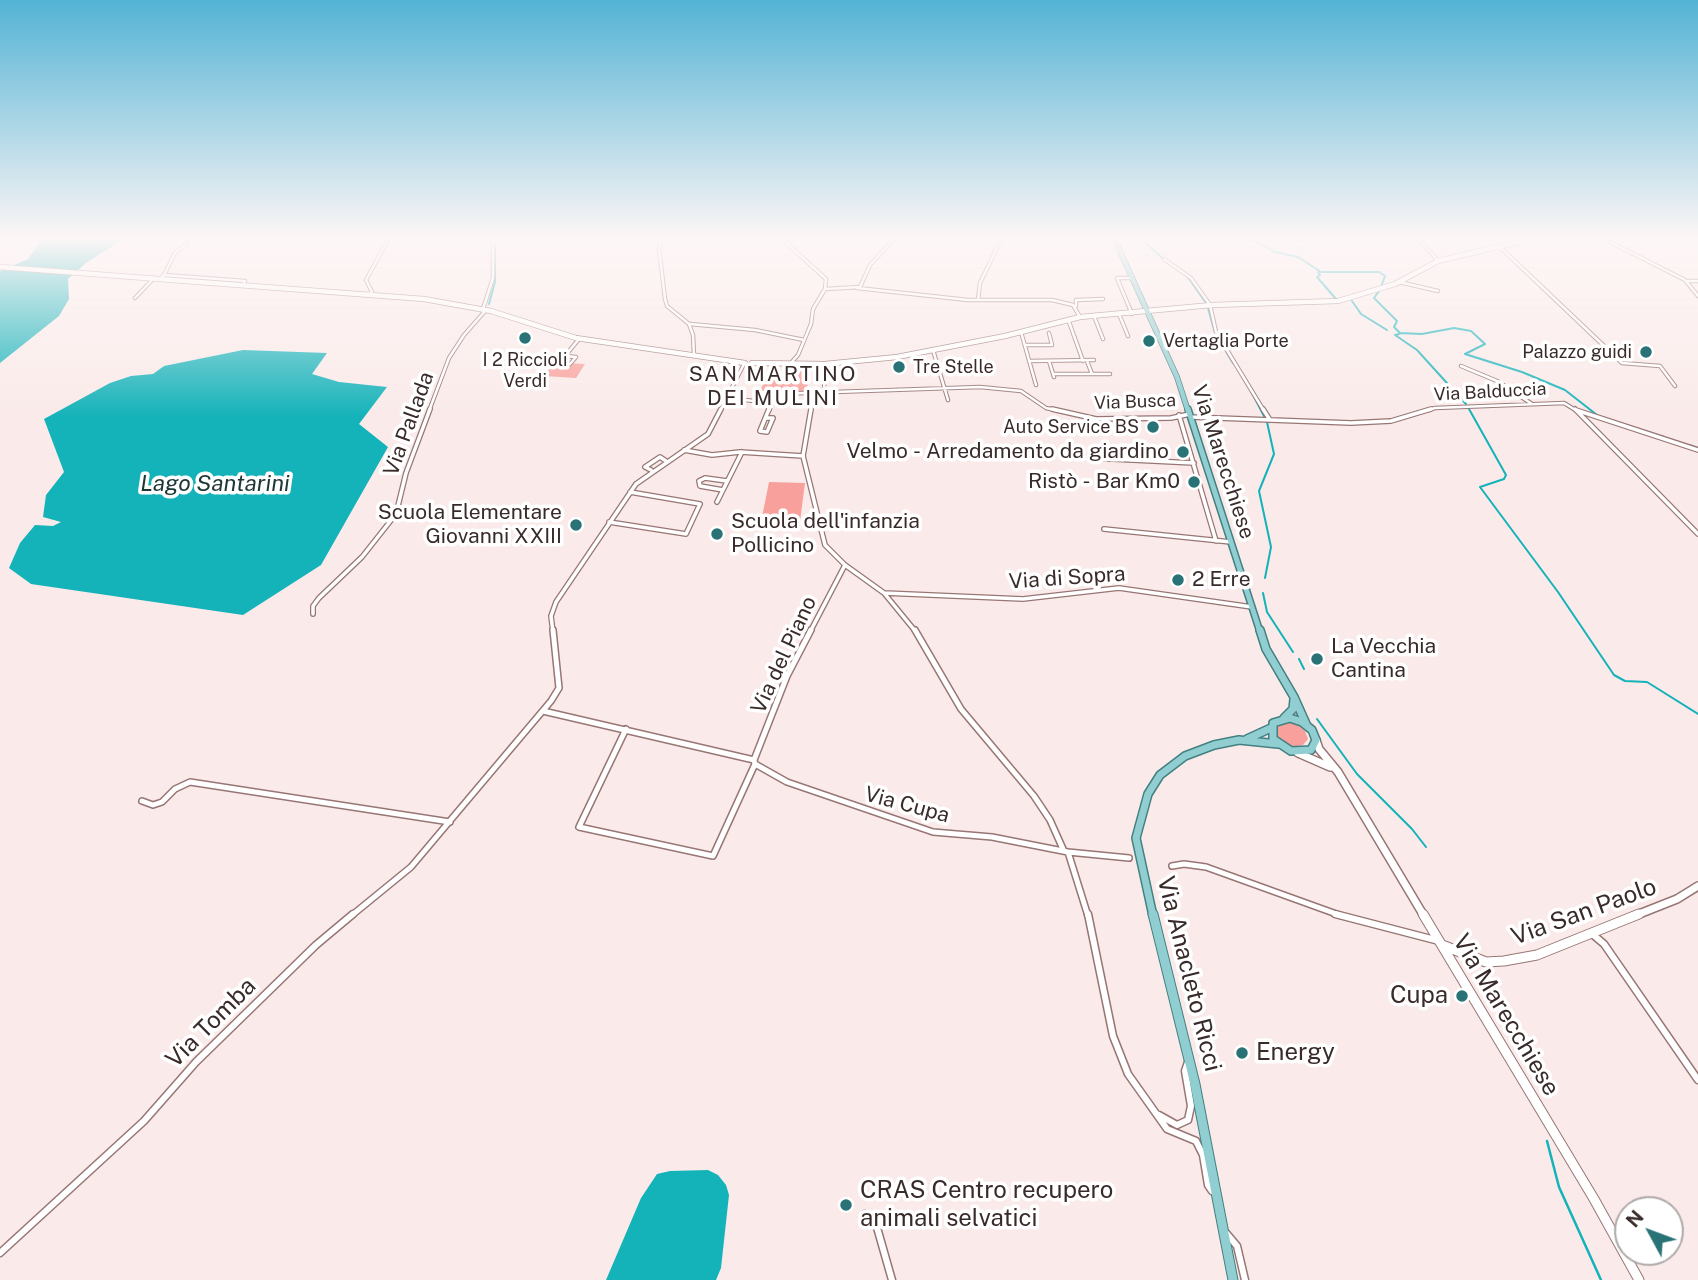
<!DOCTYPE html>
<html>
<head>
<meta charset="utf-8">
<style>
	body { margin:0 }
	#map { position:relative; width:1698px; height:1280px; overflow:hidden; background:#faebea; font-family:"Public Sans",sans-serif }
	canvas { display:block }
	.north { position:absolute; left:1614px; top:1196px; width:70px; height:70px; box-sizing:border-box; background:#fff; border:2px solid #b0aaaa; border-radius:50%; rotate:311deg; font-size:19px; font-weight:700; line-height:28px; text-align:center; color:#392b2a }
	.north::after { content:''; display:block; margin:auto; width:24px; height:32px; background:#297377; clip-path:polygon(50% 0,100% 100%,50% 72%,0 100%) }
</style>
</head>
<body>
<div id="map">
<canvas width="1698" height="1280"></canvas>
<div class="north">N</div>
</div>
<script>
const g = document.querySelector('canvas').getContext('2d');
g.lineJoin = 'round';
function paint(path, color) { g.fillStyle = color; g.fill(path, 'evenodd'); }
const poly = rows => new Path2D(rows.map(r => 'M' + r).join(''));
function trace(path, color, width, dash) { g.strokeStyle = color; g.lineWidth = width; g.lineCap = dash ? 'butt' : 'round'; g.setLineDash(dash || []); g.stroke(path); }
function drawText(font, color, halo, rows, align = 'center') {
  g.font = font + ' "Public Sans",sans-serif'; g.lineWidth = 7; g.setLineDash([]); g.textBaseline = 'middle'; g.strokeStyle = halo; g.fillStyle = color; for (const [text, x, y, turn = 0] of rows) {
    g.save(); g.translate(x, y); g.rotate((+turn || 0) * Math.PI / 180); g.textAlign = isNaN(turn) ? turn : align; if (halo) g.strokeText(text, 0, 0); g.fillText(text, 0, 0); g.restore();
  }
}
paint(poly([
	[559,356,571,357,567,363,585,364,576,378,544,376],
	[797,370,809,370,807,391,760,391,767,376,796,378],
	[769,482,805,483,799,529,760,527],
	[1286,722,1297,724,1305,731,1308,739,1303,745,1293,747,1278,739,1275,727]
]), '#f8a09b');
paint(poly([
	[43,238,125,238,86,263,68,279,69,299,59,316,0,363,0,271,28,259],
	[243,350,327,353,312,374,339,382,387,387,359,424,388,447,321,565,243,615,31,584,9,568,20,543,35,525,53,526,61,522,43,517,46,495,64,472,44,419,110,383,131,376,153,374,164,366],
	[708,1170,718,1175,726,1185,729,1195,721,1268,716,1280,606,1280,641,1198,657,1174,670,1171]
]), '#14b2b9');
trace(poly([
	[1140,238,1168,263],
	[1250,238,1275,252,1298,257,1321,272,1379,272,1385,276,1381,287],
	[1318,272,1320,275,1317,277,1336,299],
	[1187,276,1206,303],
	[1379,291,1374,298,1397,321,1394,327,1400,333,1422,334,1454,328,1471,331,1485,344,1465,354,1522,372,1565,390,1597,415],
	[1352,301,1361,314,1387,330],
	[489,304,495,282,495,245],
	[1208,308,1215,333,1233,363],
	[1399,334,1395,335,1417,350,1466,404],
	[1251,391,1265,418],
	[1469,409,1506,475,1504,479,1480,487,1558,592,1614,675,1625,681,1647,682,1698,714],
	[1626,425,1664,437],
	[1689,445,1698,448],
	[1265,578,1271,547,1259,491,1274,454,1267,422],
	[1263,593,1267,612,1293,652],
	[1299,659,1304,669],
	[1317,719,1357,774,1412,829,1426,847]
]), '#14b2b9', 2);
trace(poly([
	[1547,1141,1559,1187,1601,1280]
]), '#14b2b9', 2.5);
const streetFar3 = poly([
	[661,238,659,248,665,299,667,306,689,324,693,335,694,355],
	[781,238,826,279,825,289,813,309,811,324,798,355,790,364],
	[1293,238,1309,240],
	[1418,238,1438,261],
	[1602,238,1685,280,1698,296],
	[1501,248,1622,363,1660,366,1675,386],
	[1164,259,1191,278,1210,305,1216,332,1264,411],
	[164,275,175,253,188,243],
	[161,278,164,275,245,281,243,284],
	[1688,281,1698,281],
	[1399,282,1438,291],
	[857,288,968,300,1052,300,1073,305,1080,317],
	[825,289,860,287,870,265,895,238],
	[370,294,372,292,366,280,389,238],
	[135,298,154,278],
	[978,300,980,283,1002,238],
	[1076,306,1076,300,1103,299],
	[483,309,493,278,493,238],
	[1119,314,1128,336],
	[1132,314,1117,278,1133,278],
	[1094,316,1103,339],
	[1068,319,1083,361],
	[690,324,755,330,804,340],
	[1021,332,1036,385],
	[1025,345,1052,345,1049,333],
	[933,350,948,400],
	[1029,361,1094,360],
	[1049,361,1054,377],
	[1087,361,1092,374],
	[570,364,576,357,565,356,579,339],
	[1461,366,1497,381,1532,404],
	[1053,374,1110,374],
	[824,393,825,364],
	[727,398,772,403],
	[1576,410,1579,411],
	[429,411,449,358,464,335,486,310],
	[720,411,744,364],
	[769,411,776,394,980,387,1021,391,1046,408,1060,411],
	[811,411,812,394],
	[1425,411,1435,408,1564,403,1577,411]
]);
const streetFar2 = poly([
	[1052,409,1096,419,1171,418,1190,414],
	[1263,409,1270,420],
	[1575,409,1698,534],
	[1576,410,1698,450],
	[1179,415,1216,541],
	[1191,417,1351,423,1391,421,1431,409],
	[766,418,773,418,767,432,760,431,769,409],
	[684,450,712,455,740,452,803,456],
	[803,456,825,545,845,565,884,593,916,632],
	[803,456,811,409],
	[1092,458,1194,463],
	[651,470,645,467,660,457,666,461],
	[723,490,700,486,699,481,705,478,727,481],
	[717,502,742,452],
	[609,522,686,534,700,504,630,492],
	[1104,529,1231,542],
	[884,593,1023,599,1119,588,1252,607],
	[313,614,313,606,319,598,362,557,396,514,406,473,430,409],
	[553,632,551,616,556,602,636,484,708,434,721,409],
	[810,632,845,565]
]);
const streetFar1 = poly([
	[915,630,961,709,1034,796,1050,820,1063,849],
	[543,711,754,760],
	[626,729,579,827,713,856,755,764],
	[754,760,755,764,787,782,933,832,992,837,1068,852,1129,858],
	[754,760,787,676,811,630],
	[142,801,153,805,162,802,175,789,190,782,450,822],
	[1068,852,1088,916],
	[1172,866,1184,864,1206,867,1342,916],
	[351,916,411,867,551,701,559,688,553,630]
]);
const street = poly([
	[1088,914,1113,1036,1128,1074,1167,1129,1196,1141,1203,1155,1208,1185,1212,1191],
	[1335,914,1439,941],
	[1591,933,1604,944,1698,1080],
	[1159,1115,1177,1125,1188,1120,1191,1106,1185,1071,1188,1062],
	[865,1214,876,1224,892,1280],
	[1226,1233,1237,1246,1245,1280],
	[0,1253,144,1121,196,1062,316,945,353,914]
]);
const secondaryFar2 = poly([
	[0,267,424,299,491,311,576,338,745,363],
	[752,363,825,364,897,357,1005,336,1080,317,1212,305,1338,301,1395,284,1438,261,1535,238]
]);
const secondaryFar1 = poly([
	[1316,740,1319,749,1338,772,1424,916],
	[1298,753,1330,767],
	[1634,916,1677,899,1698,886]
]);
const secondary = poly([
	[1423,914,1594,1199,1639,1280],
	[1442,945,1486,962,1504,961,1537,955,1639,914]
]);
const primaryFar3 = poly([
	[1114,238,1177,377,1188,411]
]);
const primaryFar2 = poly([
	[1188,409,1260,632]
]);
const primaryFar1 = poly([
	[1260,630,1266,649,1294,697,1307,726],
	[1284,718,1293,709,1294,699],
	[1290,718,1302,722,1312,730,1316,740,1311,750,1291,751,1273,739,1273,723,1290,718],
	[1247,739,1271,728],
	[1153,916,1136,838,1148,794,1160,775,1185,756,1214,745,1239,740,1278,744]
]);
const primary = poly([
	[1153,914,1195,1084,1233,1280]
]);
trace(streetFar3, '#977674', 4.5);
trace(streetFar2, '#977674', 6);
trace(streetFar1, '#977674', 8);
trace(street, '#977674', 9);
trace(secondaryFar2, '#977674', 6);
trace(secondaryFar1, '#977674', 10);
trace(secondary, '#977674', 11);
trace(primaryFar3, '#438082', 6);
trace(primaryFar2, '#438082', 8);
trace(primaryFar1, '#438082', 10);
trace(primary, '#438082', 11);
trace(streetFar3, '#fff', 2.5);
trace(streetFar2, '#fff', 3.5);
trace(streetFar1, '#fff', 5);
trace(street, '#fff', 6);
trace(secondaryFar2, '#fff', 4.5);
trace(secondaryFar1, '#fff', 7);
trace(secondary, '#fff', 9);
trace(primaryFar3, '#91ced1', 4.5);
trace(primaryFar2, '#91ced1', 5);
trace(primaryFar1, '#91ced1', 7);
trace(primary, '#91ced1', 9);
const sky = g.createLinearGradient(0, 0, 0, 417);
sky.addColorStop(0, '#53b3d5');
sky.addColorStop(0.57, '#fdf6f6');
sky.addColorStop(1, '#fdf6f600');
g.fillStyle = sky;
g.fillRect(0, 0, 1698, 417);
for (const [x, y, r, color] of [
	[525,338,7,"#297377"],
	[1149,341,7,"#297377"],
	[1646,352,7,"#297377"],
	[899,367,7,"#297377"],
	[1153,427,7,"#297377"],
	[1183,452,7,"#297377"],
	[1194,482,7,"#297377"],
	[576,525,7,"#297377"],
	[717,534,7,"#297377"],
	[1178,580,7,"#297377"],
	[1317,659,7,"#297377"],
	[1462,996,7,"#297377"],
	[1242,1053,7,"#297377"],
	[846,1205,7,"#297377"]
]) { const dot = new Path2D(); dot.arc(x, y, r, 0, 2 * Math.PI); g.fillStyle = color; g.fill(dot); trace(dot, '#fff', 2.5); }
drawText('18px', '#392b2a', '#fff', [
	["Vertaglia Porte",1163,341],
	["Palazzo guidi",1632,352,"right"],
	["I 2 Riccioli",525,360,"center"],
	["Verdi",525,381,"center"],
	["Tre Stelle",913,367],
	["Auto Service BS",1139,427,"right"]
], 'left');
drawText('18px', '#392b2a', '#fff', [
	["Via Balduccia",1490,392,-3],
	["Via Busca",1135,402,-2]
]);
g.letterSpacing = '2px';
drawText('21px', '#392b2a', '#fff', [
	["SAN MARTINO",773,375],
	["DEI MULINI",773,399]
]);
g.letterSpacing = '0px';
drawText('21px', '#392b2a', '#fff', [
	["Via Pallada",409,424,-70],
	["Via Marecchiese",1223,462,72],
	["Via di Sopra",1067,578,-4],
	["Via del Piano",784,655,-65],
	["Via Cupa",907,805,15]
]);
drawText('21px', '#392b2a', '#fff', [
	["Velmo - Arredamento da giardino",1169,452],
	["Ristò - Bar Km0",1180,482],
	["Scuola Elementare",562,513],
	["Giovanni XXIII",562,537],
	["Scuola dell'infanzia",731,522,"left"],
	["Pollicino",731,546,"left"],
	["2 Erre",1192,580,"left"],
	["La Vecchia",1331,647,"left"],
	["Cantina",1331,671,"left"]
], 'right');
drawText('italic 23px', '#203738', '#fff', [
	["Lago Santarini",215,484]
]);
drawText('24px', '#392b2a', '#fff', [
	["Via San Paolo",1584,912,-20],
	["Via Anacleto Ricci",1189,974,76],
	["Via Marecchiese",1506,1015,59],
	["Via Tomba",211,1023,-45]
]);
drawText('24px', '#392b2a', '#fff', [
	["Cupa",1448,996,"right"],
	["Energy",1256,1053],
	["CRAS Centro recupero",860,1191],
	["animali selvatici",860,1219]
], 'left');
</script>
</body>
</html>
